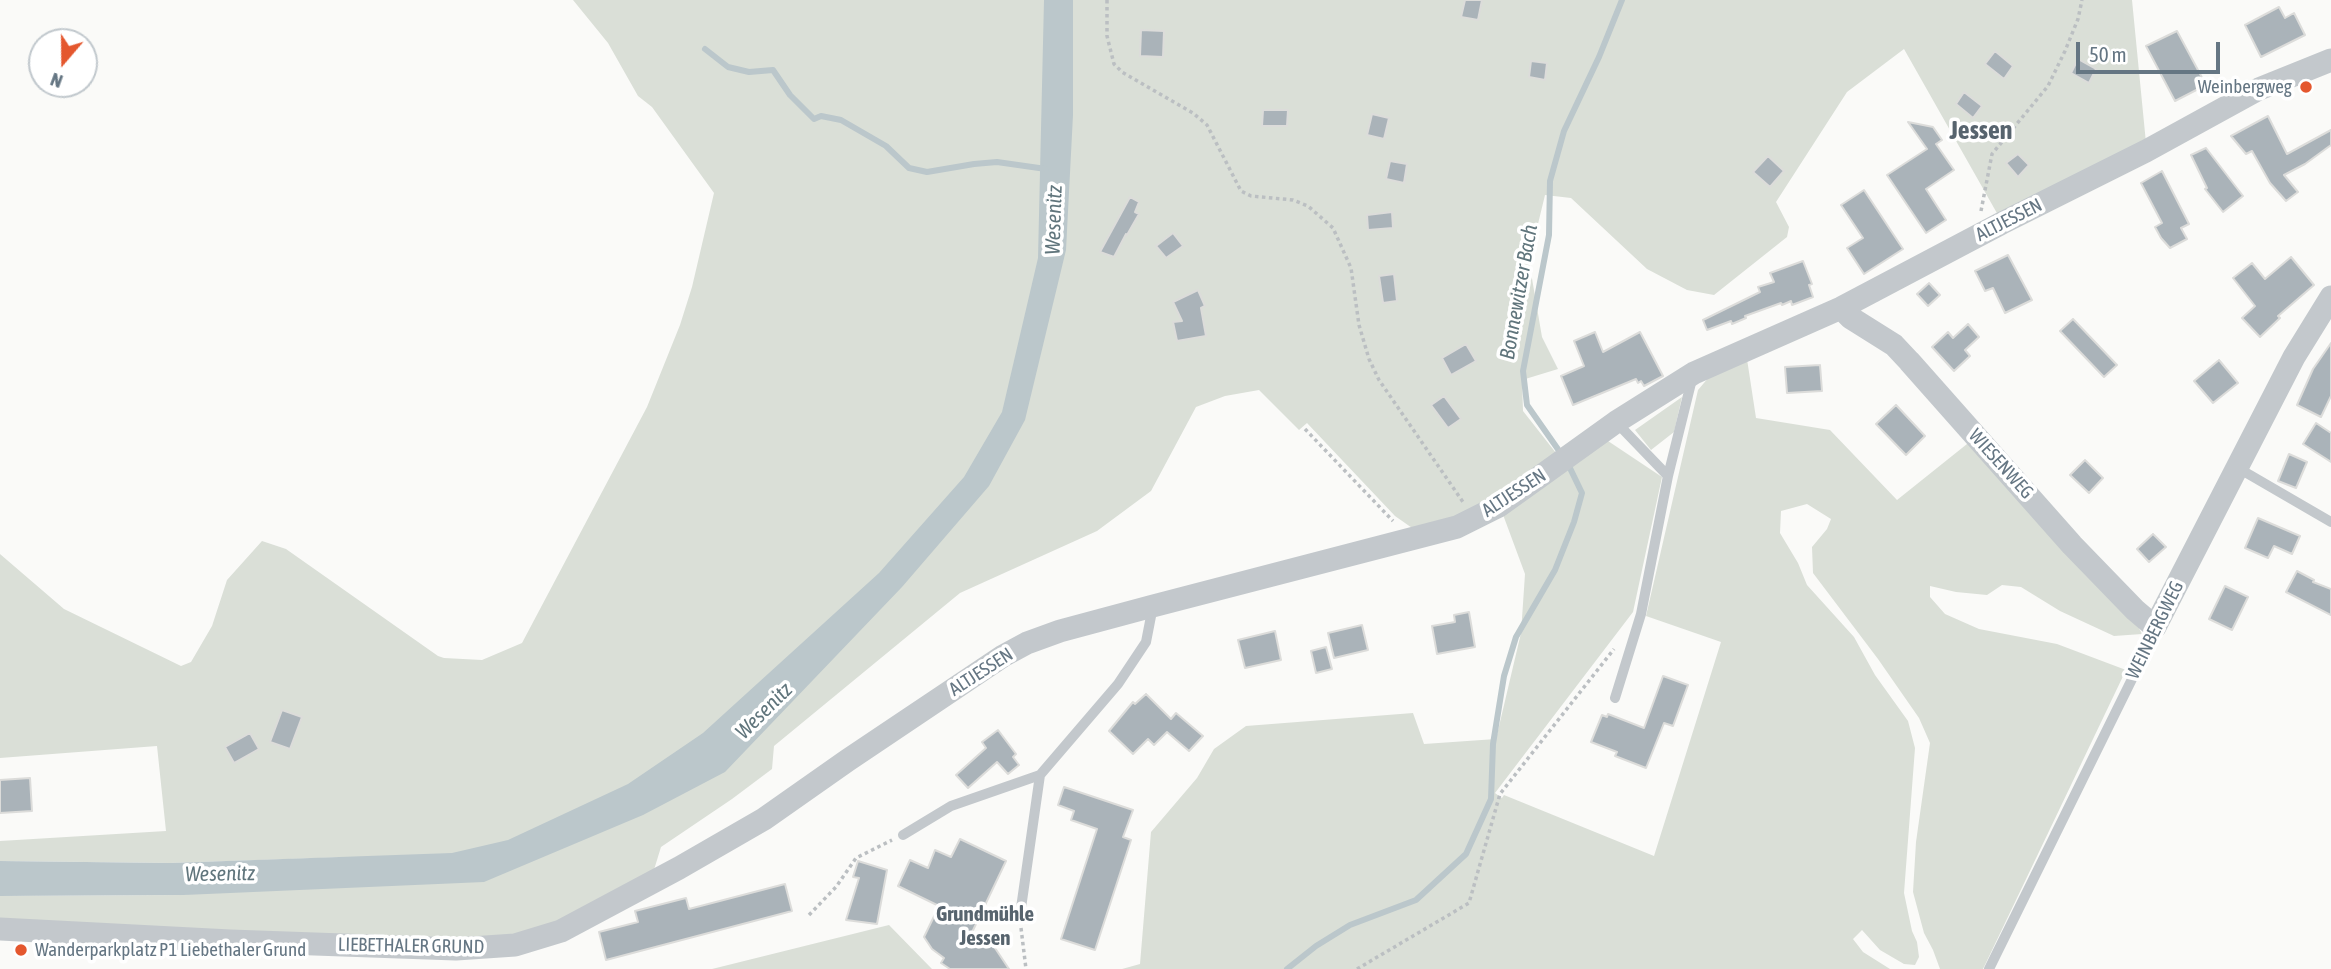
<!DOCTYPE html>
<html>
<head>
<meta charset="utf-8">
<style>
	body { margin:0 }
	#map { position:relative; width:2331px; height:969px; overflow:hidden; background:#fafaf8; font-family:"Asap Condensed",sans-serif }
	canvas { display:block }
	.north { position:absolute; left:28px; top:28px; width:70px; height:70px; box-sizing:border-box; background:#fff; border:2px solid #c1c8cd; border-radius:50%; rotate:200deg; font-size:19px; font-weight:700; line-height:28px; text-align:center; color:#657683 }
	.north::after { content:''; display:block; margin:auto; width:24px; height:32px; background:#e4572e; clip-path:polygon(50% 0,100% 100%,50% 72%,0 100%) }
	.scale { position:absolute; left:2076px; top:42px; width:144px; height:32px; box-sizing:border-box; border:4px solid #657683; border-top:0; padding-left:9px; font-size:21px; line-height:24px; white-space:nowrap; color:#657683; -webkit-text-stroke:5px #fff; paint-order:stroke }
</style>
</head>
<body>
<div id="map">
<canvas width="2331" height="969"></canvas>
<div class="north">N</div>
<div class="scale">50 m</div>
</div>
<script>
const g = document.querySelector('canvas').getContext('2d');
g.lineJoin = 'round';
function paint(path, color) { g.fillStyle = color; g.fill(path, 'evenodd'); }
const poly = rows => new Path2D(rows.map(r => 'M' + r).join(''));
function trace(path, color, width, dash) { g.strokeStyle = color; g.lineWidth = width; g.lineCap = dash ? 'butt' : 'round'; g.setLineDash(dash || []); g.stroke(path); }
function drawText(font, color, halo, rows, align = 'center') {
  g.font = font + ' "Asap Condensed",sans-serif'; g.lineWidth = 7; g.setLineDash([]); g.textBaseline = 'middle'; g.strokeStyle = halo; g.fillStyle = color; for (const [text, x, y, turn = 0] of rows) {
    g.save(); g.translate(x, y); g.rotate((+turn || 0) * Math.PI / 180); g.textAlign = isNaN(turn) ? turn : align; if (halo) g.strokeText(text, 0, 0); g.fillText(text, 0, 0); g.restore();
  }
}
paint(poly([
	[573,0,2132,0,2146,143,1998,215,1904,49,1847,92,1776,202,1789,227,1787,237,1714,295,1687,290,1647,269,1571,198,1545,195,1529,261,1542,337,1558,369,1522,380,1523,411,1556,453,1497,495,1465,513,1415,530,1395,516,1307,423,1299,430,1259,390,1225,396,1196,407,1151,491,1097,531,960,593,774,746,772,769,732,799,661,847,653,873,558,924,515,938,457,942,0,921,0,896,184,895,348,857,170,863,0,861,0,841,166,831,157,746,0,758,0,554,64,609,181,666,191,662,212,626,227,580,262,541,286,549,438,656,444,658,482,660,522,643,647,407,680,325,692,287,714,193,652,107,638,96,608,43],
	[1747,359,1756,418,1830,430,1897,500,1972,440,2134,618,2142,634,2114,636,2060,611,2021,587,2002,585,1987,595,1956,592,1930,586,1930,597,1945,614,1979,629,2057,644,2126,670,1983,969,1940,969,1933,950,1924,933,1913,892,1916,842,1930,743,1919,718,1878,659,1813,573,1812,547,1827,529,1831,519,1807,504,1781,511,1780,533,1798,563,1807,585,1854,637,1875,675,1908,721,1915,748,1904,893,1912,931,1917,942,1919,957,1915,965,1904,964,1880,950,1862,930,1853,939,1863,952,1890,969,1122,969,1140,964,1151,832,1197,778,1214,749,1246,726,1413,713,1424,744,1496,739,1521,633,1525,574,1502,512,1602,437,1662,477,1633,612,1495,793,1502,798,1504,795,1654,856,1721,642,1646,616,1698,390,1709,377],
	[1682,397,1674,432,1651,450,1635,430],
	[889,925,932,969,712,969]
]), '#dadfd7');
paint(poly([
	[1044,0,1073,0,1073,115,1066,250,1025,420,989,486,902,587,725,772,643,815,484,882,184,895,0,896,0,861,170,863,452,853,508,840,628,784,703,733,879,573,964,477,1002,412,1038,258]
]), '#bbc7cb');
trace(poly([
	[705,49,728,67,749,72,773,70,790,95,814,119,821,116,841,120,886,146,909,168,927,172,974,164,997,162,1046,169],
	[1562,455,1527,405,1523,371,1549,235,1550,181,1564,131,1599,57,1622,0],
	[1287,969,1316,946,1350,925,1416,900,1466,854,1491,799,1493,744,1504,676,1516,637,1555,570,1574,522,1582,493,1568,464]
]), '#bbc7cb', 6);
const building = poly([
	[1465,0,1482,0,1478,20,1461,17,1465,0],
	[2279,7,2285,18,2294,13,2305,35,2261,57,2245,25,2279,7],
	[1141,30,1164,31,1163,57,1140,56,1141,30],
	[2177,31,2206,85,2175,101,2146,46,2177,31],
	[1995,51,2013,66,2004,79,1985,64,1995,51],
	[2078,59,2096,69,2089,83,2071,73,2078,59],
	[1531,61,1547,63,1545,80,1529,77,1531,61],
	[1964,92,1982,106,1973,118,1956,104,1964,92],
	[1263,110,1288,110,1287,126,1262,126,1263,110],
	[1372,114,1389,118,1384,139,1367,135,1372,114],
	[2268,116,2287,154,2331,130,2331,145,2305,164,2284,175,2298,192,2286,201,2270,183,2252,151,2246,154,2231,136,2268,116],
	[1908,122,1933,127,1942,140,1936,144,1954,170,1926,189,1946,220,1926,233,1887,175,1927,149,1908,122],
	[2206,148,2243,196,2223,212,2205,189,2207,188,2191,155,2206,148],
	[2018,154,2029,165,2018,177,2006,163,2018,154],
	[1768,156,1784,171,1770,187,1753,172,1768,156],
	[1390,161,1407,164,1404,183,1386,179,1390,161],
	[2162,171,2189,224,2181,228,2187,239,2170,248,2161,238,2155,227,2162,223,2141,183,2162,171],
	[1864,190,1903,249,1864,274,1847,248,1863,238,1841,205,1864,190],
	[1130,197,1139,202,1135,212,1139,214,1127,235,1126,234,1114,257,1100,252,1130,197],
	[1392,212,1393,228,1368,230,1367,215,1392,212],
	[1173,233,1183,246,1166,258,1156,246,1173,233],
	[2008,255,2032,300,2005,313,1993,288,1985,291,1975,271,2008,255],
	[2291,257,2314,285,2278,316,2280,318,2260,337,2242,318,2255,306,2233,278,2252,263,2265,279,2291,257],
	[1803,261,1812,284,1809,285,1813,297,1792,305,1791,301,1782,305,1781,303,1745,316,1746,318,1732,324,1731,321,1707,330,1703,320,1760,292,1758,287,1774,282,1770,273,1803,261],
	[1394,274,1397,301,1383,303,1379,276,1394,274],
	[1929,283,1940,295,1928,306,1917,294,1929,283],
	[1198,290,1205,306,1201,308,1206,336,1177,341,1173,322,1182,321,1173,302,1198,290],
	[2073,319,2117,365,2104,377,2060,331,2073,319],
	[1968,324,1979,337,1965,350,1970,356,1954,371,1932,347,1948,332,1953,338,1968,324],
	[1595,332,1603,352,1640,332,1663,376,1644,386,1641,381,1638,383,1636,379,1573,405,1561,376,1584,366,1574,341,1595,332],
	[2331,343,2331,396,2321,417,2297,405,2313,369,2331,343],
	[1466,344,1476,361,1451,375,1442,358,1466,344],
	[2219,360,2238,383,2213,403,2194,381,2219,360],
	[1820,365,1822,391,1787,393,1785,367,1820,365],
	[1444,396,1461,419,1448,428,1431,405,1444,396],
	[1896,405,1925,436,1906,455,1876,424,1896,405],
	[2316,423,2331,433,2331,462,2303,444,2316,423],
	[2289,454,2307,462,2296,488,2278,481,2289,454],
	[2085,460,2103,478,2089,493,2070,475,2085,460],
	[2258,518,2300,536,2292,554,2274,546,2268,558,2245,548,2258,518],
	[2153,534,2166,547,2149,562,2137,549,2153,534],
	[2297,571,2314,580,2313,582,2331,589,2331,615,2286,592,2297,571],
	[2225,586,2248,597,2232,630,2209,619,2225,586],
	[1469,612,1475,647,1437,654,1432,626,1455,622,1454,615,1469,612],
	[1362,625,1368,650,1334,658,1328,633,1362,625],
	[1275,631,1281,660,1245,668,1238,640,1275,631],
	[1326,647,1332,669,1316,673,1311,651,1326,647],
	[1663,676,1688,685,1673,726,1664,723,1646,768,1615,756,1617,752,1591,742,1602,715,1607,717,1608,714,1644,728,1663,676],
	[1146,694,1171,719,1176,713,1203,736,1189,751,1167,732,1154,745,1148,739,1133,754,1109,731,1133,702,1135,704,1146,694],
	[282,710,302,717,290,749,270,742,282,710],
	[998,730,1016,754,1013,757,1019,765,1008,774,997,762,968,788,956,775,986,748,982,742,998,730],
	[250,733,259,749,234,763,225,747,250,733],
	[30,778,32,811,0,813,0,780,30,778],
	[1064,787,1133,810,1123,837,1131,840,1095,950,1061,939,1097,829,1071,820,1074,811,1058,805,1064,787],
	[960,839,1006,861,966,945,993,945,1009,969,950,969,941,963,944,958,932,949,924,937,939,906,898,886,910,860,928,868,935,850,951,857,960,839],
	[858,861,887,870,877,924,846,920,859,878,853,877,858,861],
	[785,884,792,911,606,960,599,932,638,922,635,911,686,898,689,909,785,884]
]);
paint(building, '#aab3b9');
trace(building, '#dcdcda', 2);
trace(poly([
	[1107,0,1107,36,1114,64,1122,72,1193,113,1207,125,1241,191,1251,196,1293,200,1308,206,1333,228,1351,268,1359,325,1369,359,1379,380,1463,502],
	[1981,211,1992,154,2048,86,2065,51,2078,19,2082,0],
	[1305,429,1393,521],
	[809,915,836,887,856,858,892,840],
	[1021,928,1026,969],
	[1357,969,1469,903,1500,794,1614,649]
]), '#bbbfc2', 3.5, [3.5, 3.5]);
trace(poly([
	[1616,422,1668,476],
	[2238,468,2331,522],
	[1615,698,1641,614,1668,476,1693,375],
	[903,835,951,806,1040,775],
	[1020,915,1040,775,1118,684,1146,642,1153,606],
	[1989,969,2134,675,2155,627]
]), '#c3c8cc', 10);
trace(poly([
	[1841,308,1851,318,1894,345,1909,361,2072,545,2135,610,2155,627,2294,357,2331,297],
	[0,929,230,941,456,949,515,945,561,931,679,868,764,819,848,760,1003,656,1027,643,1060,631,1153,606,1457,527,1499,506,1616,422,1694,373,1841,308,2002,223,2146,151,2259,89,2331,60]
]), '#c3c8cc', 23);
for (const [x, y, r, color] of [
	[2306,87,7,"#e4572e"],
	[21,950,7,"#e4572e"]
]) { const dot = new Path2D(); dot.arc(x, y, r, 0, 2 * Math.PI); g.fillStyle = color; g.fill(dot); trace(dot, '#fff', 2.5); }
drawText('19px', '#657683', '#fff', [
	["Weinbergweg",2292,87],
	["Wanderparkplatz P1 Liebethaler Grund",35,950,"left"]
], 'right');
drawText('19px', '#657683', '#fff', [
	["ALTJESSEN",2009,220,-27],
	["WIESENWEG",2001,464,48],
	["ALTJESSEN",1514,493,-33],
	["WEINBERGWEG",2155,630,-64],
	["ALTJESSEN",981,672,-33],
	["LIEBETHALER GRUND",411,946,1]
]);
drawText('italic 21px', '#60757c', '#fff', [
	["Wesenitz",1054,220,-88],
	["Bonnewitzer Bach",1519,292,-80],
	["Wesenitz",764,711,-45],
	["Wesenitz",220,874,-1]
]);
drawText('bold 21px', '#57646e', '#fff', [
	["Grundmühle",985,914],
	["Jessen",985,938]
]);
drawText('bold 26px', '#57646e', '#fff', [
	["Jessen",1981,131]
]);
</script>
</body>
</html>
